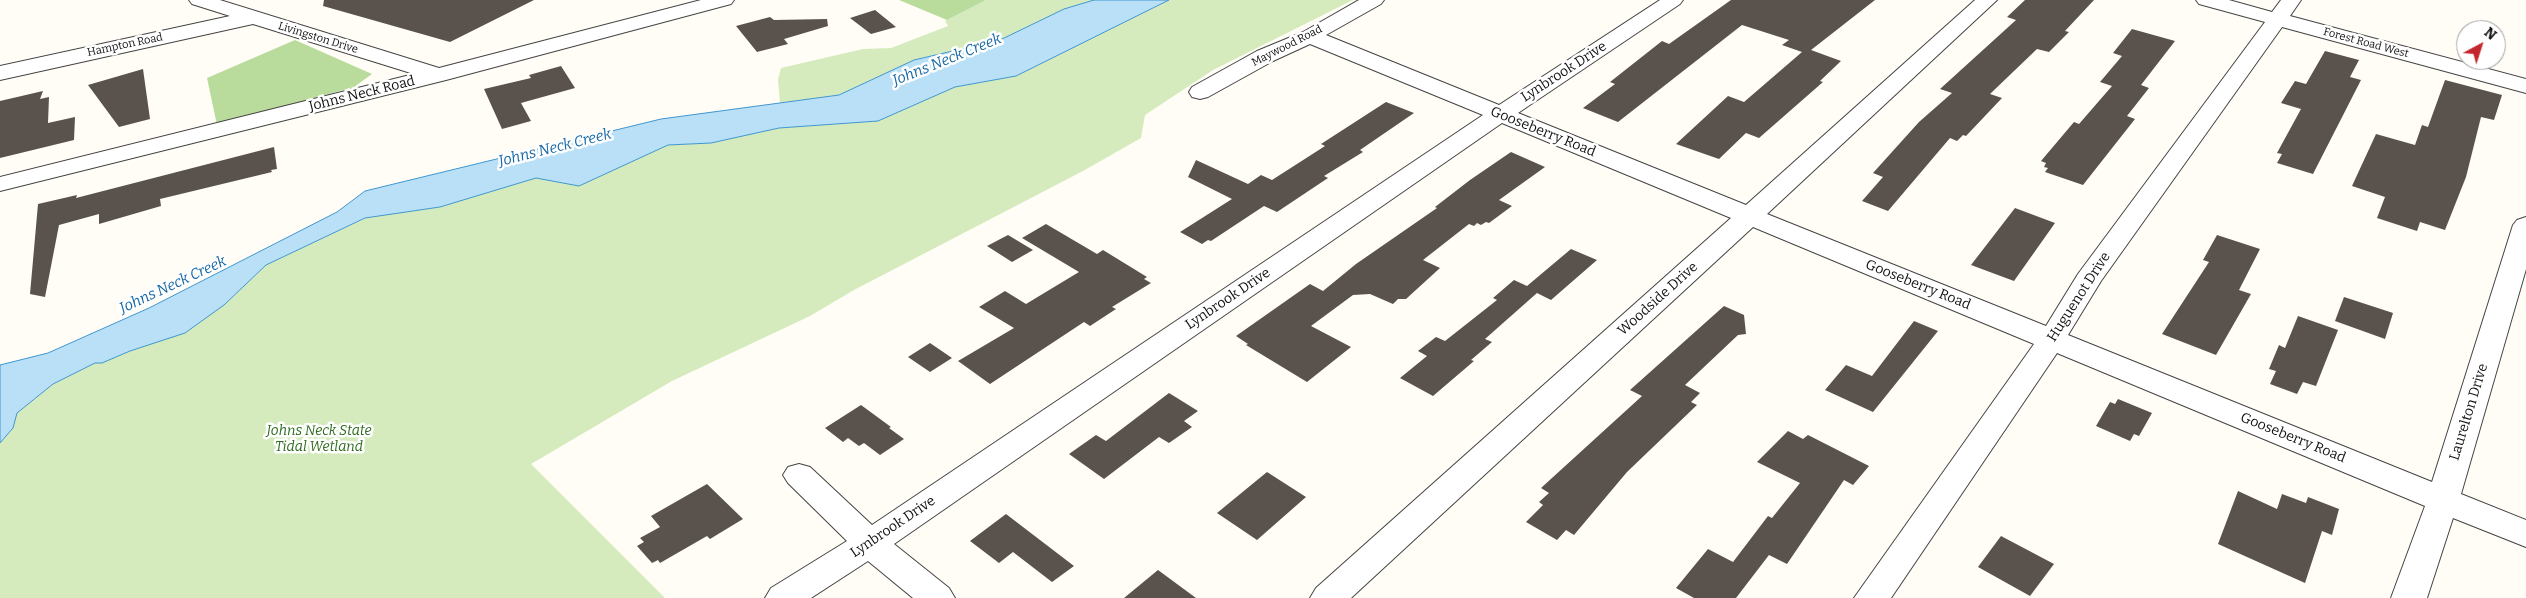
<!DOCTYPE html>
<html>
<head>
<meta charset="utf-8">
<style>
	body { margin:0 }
	#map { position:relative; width:2526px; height:598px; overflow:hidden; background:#fffdf5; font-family:Bitter,serif }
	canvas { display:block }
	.north { position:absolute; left:2456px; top:20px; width:50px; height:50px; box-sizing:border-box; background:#fff; border:1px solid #a0a0a0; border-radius:50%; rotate:40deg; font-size:14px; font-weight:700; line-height:20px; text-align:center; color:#111 }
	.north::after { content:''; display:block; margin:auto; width:18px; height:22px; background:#c4262e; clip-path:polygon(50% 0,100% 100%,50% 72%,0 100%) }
</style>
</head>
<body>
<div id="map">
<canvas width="2526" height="598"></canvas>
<div class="north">N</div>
</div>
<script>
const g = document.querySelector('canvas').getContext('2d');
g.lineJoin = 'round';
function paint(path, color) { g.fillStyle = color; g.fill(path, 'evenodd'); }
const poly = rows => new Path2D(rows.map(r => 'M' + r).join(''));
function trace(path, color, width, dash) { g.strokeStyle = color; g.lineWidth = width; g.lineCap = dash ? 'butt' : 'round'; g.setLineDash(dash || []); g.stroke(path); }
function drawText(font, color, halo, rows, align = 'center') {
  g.font = font + ' Bitter,serif'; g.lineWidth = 5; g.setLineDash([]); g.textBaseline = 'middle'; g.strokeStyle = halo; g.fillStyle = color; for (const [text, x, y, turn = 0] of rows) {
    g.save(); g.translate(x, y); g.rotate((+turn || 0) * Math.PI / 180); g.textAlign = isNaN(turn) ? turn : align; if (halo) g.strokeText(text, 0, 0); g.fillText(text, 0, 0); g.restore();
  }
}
paint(poly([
	[986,0,1094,0,1064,9,1000,40,914,60,839,95,780,103,778,80,781,68,863,49,891,48,948,26,945,21],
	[1169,0,1353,0,1213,70,1145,115,1141,138,1083,171,854,290,810,316,672,381,531,464,665,598,0,598,0,443,13,428,17,413,53,384,95,363,102,363,208,315,224,305,266,265,366,218,440,207,536,178,579,186,668,145,711,143,779,128,878,121,955,87,1016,76]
]), '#d5ebbd');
paint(poly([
	[899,0,986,0,947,20],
	[295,40,372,74,354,87,217,125,207,78]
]), '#b9dc9c');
const water = poly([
	[1094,0,1169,0,1016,76,955,87,878,121,779,128,711,143,668,145,579,186,536,178,440,207,365,218,266,265,224,305,185,333,130,351,102,363,95,363,53,384,17,413,13,428,0,443,0,365,48,353,149,308,337,212,365,191,661,119,839,95,914,60,1000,40,1064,9,1094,0]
]);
paint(water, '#b9e0f7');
trace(water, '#3f96cf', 1);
paint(poly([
	[324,0,534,0,450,42,323,6],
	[1731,0,1875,0,1811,50,1841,61,1820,81,1823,82,1759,138,1746,133,1719,159,1676,144,1728,96,1744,102,1802,52,1782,45,1789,40,1742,25,1618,122,1583,108,1615,84,1610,82,1662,41,1669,44],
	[2025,0,2094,0,2065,31,2069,32,2049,52,2037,49,1990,94,2002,98,1966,136,1963,135,1957,141,1950,138,1888,211,1862,201,1883,177,1873,173,1919,122,1952,93,1940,89,2016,20,2007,17],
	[875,10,896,27,871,34,850,18],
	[770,17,774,20,827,19,828,26,784,39,788,44,757,52,736,26],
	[2132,29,2175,41,2141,85,2149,88,2127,116,2135,119,2083,185,2045,172,2048,168,2044,167,2046,163,2041,161,2074,122,2079,124,2112,86,2100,82,2122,56,2113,53],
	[2325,51,2359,60,2350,77,2361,80,2313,174,2277,163,2282,154,2277,153,2301,109,2281,103,2295,81,2306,84],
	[561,66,575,88,521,103,531,121,502,129,484,89,531,78,529,75],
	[143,69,150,119,119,127,88,85],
	[2445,80,2502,95,2494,120,2481,117,2466,177,2445,230,2420,222,2417,231,2377,218,2385,197,2352,186,2376,134,2415,145,2422,125,2428,127],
	[43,91,40,99,49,97,48,123,75,117,74,140,0,158,0,101],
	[1386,102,1414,113,1360,150,1363,152,1324,176,1328,178,1277,212,1264,206,1211,241,1208,240,1202,244,1180,232,1232,199,1188,177,1196,160,1248,184,1261,175,1272,180,1325,146,1321,144],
	[274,147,277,169,271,170,272,172,160,199,161,206,99,224,99,214,59,225,45,297,30,294,38,204,77,195,76,198],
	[1511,152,1545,167,1499,200,1512,206,1489,223,1486,222,1481,225,1477,223,1474,226,1469,224,1423,260,1440,268,1406,299,1398,299,1393,304,1370,294,1353,295,1311,326,1351,347,1307,382,1246,345,1248,344,1236,336,1310,284,1323,291,1356,264,1437,208,1435,207,1470,180],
	[2015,208,2055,223,2014,281,1971,265],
	[1046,224,1097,254,1103,250,1147,277,1144,279,1151,283,1112,307,1116,309,1090,326,1084,322,990,384,958,361,1014,328,979,307,1005,291,1026,304,1079,272,1022,238],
	[1008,235,1033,250,1012,262,987,246],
	[2217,235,2260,249,2239,290,2251,294,2216,355,2162,334,2209,262,2203,260],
	[1571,249,1597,260,1551,300,1537,293,1485,339,1492,342,1471,360,1474,361,1433,396,1400,378,1427,356,1418,351,1436,337,1445,341,1497,300,1493,298,1514,280,1527,286],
	[2344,297,2393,313,2385,339,2335,321],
	[1724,306,1744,315,1746,334,1738,335,1685,385,1700,393,1691,402,1697,405,1627,472,1574,535,1566,530,1557,540,1526,522,1543,505,1539,502,1549,493,1541,488,1642,396,1630,390],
	[2298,316,2338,330,2316,386,2303,382,2297,394,2270,384,2276,371,2269,369,2279,345,2285,348],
	[1914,321,1938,331,1873,412,1825,390,1846,365,1872,376],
	[930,343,952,358,930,372,908,357],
	[1169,393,1198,411,1184,421,1192,427,1169,443,1159,437,1104,479,1069,454,1096,435,1106,441],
	[2118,399,2152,413,2139,436,2134,434,2130,441,2096,426,2110,402,2115,404],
	[861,405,891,427,889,428,904,439,880,455,864,443,859,446,848,438,843,442,825,428],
	[1788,431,1803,439,1808,435,1869,466,1853,485,1844,480,1787,564,1769,555,1736,598,1694,598,1676,588,1708,549,1733,562,1768,516,1772,518,1800,483,1757,462],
	[1267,472,1306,497,1257,540,1217,513],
	[707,484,743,519,710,539,707,536,660,563,658,560,652,563,637,546,644,542,640,538,660,527,651,516],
	[2238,491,2277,509,2282,494,2306,503,2308,497,2339,509,2332,535,2322,531,2305,583,2218,544],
	[1006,514,1074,566,1052,582,1013,552,999,563,970,541],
	[2001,536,2054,564,2030,596,1978,567],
	[1158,570,1196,598,1124,598]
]), '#5a524d');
const minor = poly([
	[189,0,220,0,439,68,701,0,734,0,731,4,446,80,0,191,0,177,414,74,253,24,0,80,0,66,230,16,192,4,189,0],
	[1359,0,1384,0,1381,4,1326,35,1499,105,1660,0,1683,0,1680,4,1518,113,1746,205,1975,0,1997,0,1767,214,2046,326,2078,274,2265,22,2199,4,2196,0,2229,0,2272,12,2281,0,2301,0,2290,16,2526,79,2526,93,2282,27,2101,281,2068,335,2432,482,2513,225,2517,220,2526,217,2526,269,2461,494,2526,520,2526,547,2453,518,2427,598,2391,598,2425,506,2057,353,1891,598,1854,598,2034,344,1753,227,1351,598,1310,598,1316,588,1731,218,1502,123,894,544,949,588,955,598,913,598,868,561,811,598,765,598,771,588,847,541,788,483,783,475,788,467,799,464,810,467,872,525,1483,115,1310,44,1273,61,1208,97,1200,99,1192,97,1189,92,1192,87,1257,51,1303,32,1359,0]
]);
trace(minor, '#444', 2);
paint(minor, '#fff');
drawText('11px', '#111', '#fff', [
	["Livingston Drive",318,38,17],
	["Forest Road West",2366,43,15],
	["Hampton Road",125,45,-12],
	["Maywood Road",1287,46,-27]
]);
drawText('14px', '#111', '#fff', [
	["Lynbrook Drive",1564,72,-33],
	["Johns Neck Road",362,94,-14],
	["Gooseberry Road",1543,132,22],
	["Gooseberry Road",1918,285,22],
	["Huguenot Drive",2079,297,-57],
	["Lynbrook Drive",1228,299,-34],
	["Woodside Drive",1658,299,-42],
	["Laurelton Drive",2469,412,-73],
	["Gooseberry Road",2293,438,22],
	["Lynbrook Drive",893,527,-34]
]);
drawText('italic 14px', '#2f6b1f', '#fff', [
	["Johns Neck State",319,431],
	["Tidal Wetland",319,447]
]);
drawText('italic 15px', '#1768a6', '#fff', [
	["Johns Neck Creek",947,60,-22],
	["Johns Neck Creek",555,148,-14],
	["Johns Neck Creek",173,285,-25]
]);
</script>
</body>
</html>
